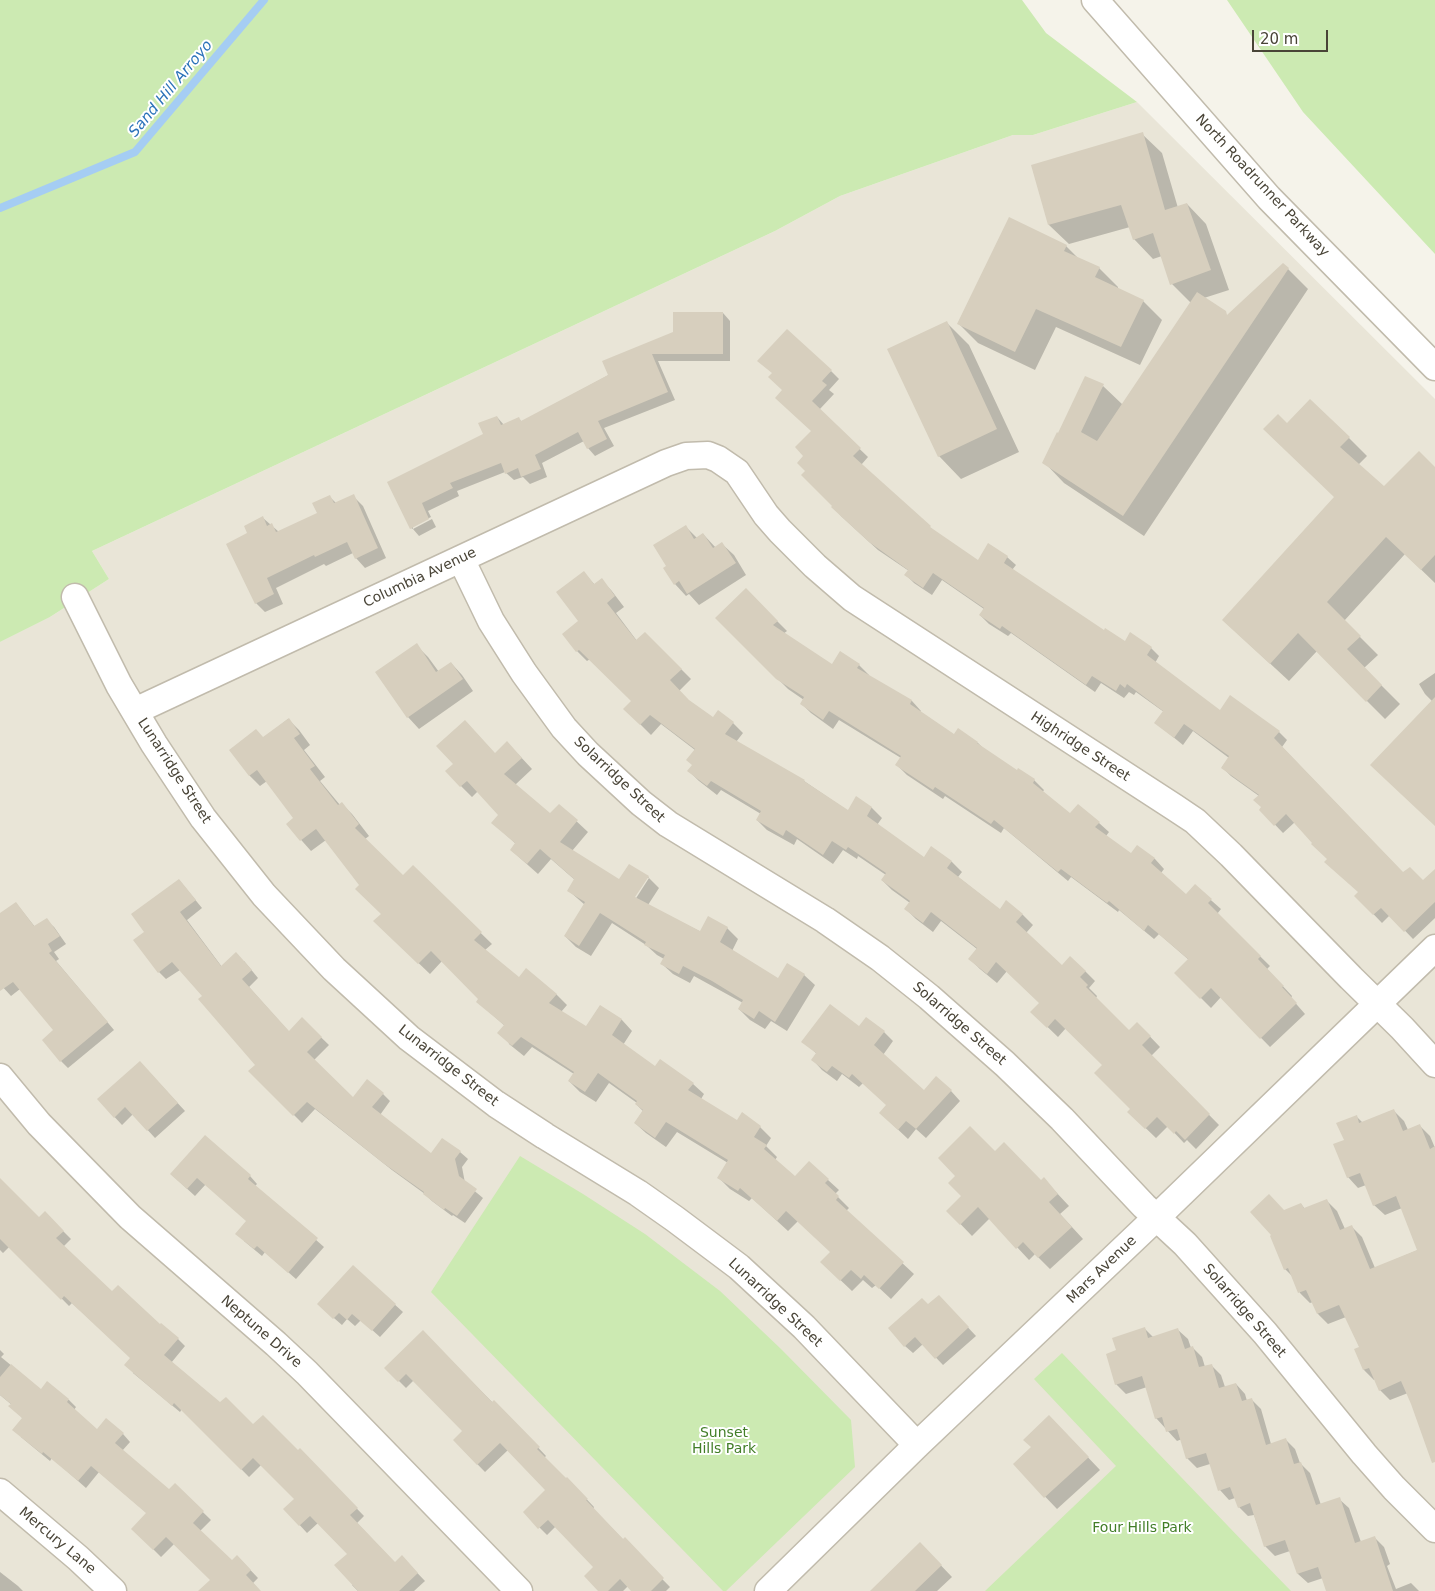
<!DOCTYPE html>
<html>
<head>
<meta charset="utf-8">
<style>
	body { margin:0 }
	#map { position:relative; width:1435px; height:1591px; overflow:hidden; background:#f5f3ea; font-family:"DejaVu Sans",sans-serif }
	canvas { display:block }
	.scale { position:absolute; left:1252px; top:30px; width:76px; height:22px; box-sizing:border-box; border:2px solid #494437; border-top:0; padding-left:6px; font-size:15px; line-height:18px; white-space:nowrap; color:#494437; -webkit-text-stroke:4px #fff; paint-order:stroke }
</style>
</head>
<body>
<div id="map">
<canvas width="1435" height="1591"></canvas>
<div class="scale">20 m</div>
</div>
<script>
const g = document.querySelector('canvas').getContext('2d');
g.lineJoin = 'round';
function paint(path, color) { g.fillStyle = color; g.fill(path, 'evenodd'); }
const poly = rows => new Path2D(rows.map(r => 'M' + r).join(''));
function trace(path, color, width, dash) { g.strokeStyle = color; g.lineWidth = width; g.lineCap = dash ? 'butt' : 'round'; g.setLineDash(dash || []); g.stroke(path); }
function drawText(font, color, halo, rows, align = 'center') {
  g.font = font + ' "DejaVu Sans",sans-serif'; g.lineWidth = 4; g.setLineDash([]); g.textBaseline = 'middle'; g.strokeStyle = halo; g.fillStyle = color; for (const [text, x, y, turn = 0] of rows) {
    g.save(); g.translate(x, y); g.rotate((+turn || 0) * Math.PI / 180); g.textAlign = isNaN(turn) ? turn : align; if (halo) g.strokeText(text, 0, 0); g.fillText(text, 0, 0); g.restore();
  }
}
paint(poly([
	[1137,102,1435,399,1435,1591,0,1591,0,642,50,617,109,579,92,551,775,231,840,196,1013,135,1033,135]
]), '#e9e5d7');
paint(poly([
	[0,0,1022,0,1046,33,1137,102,1033,135,1013,135,840,196,775,231,92,551,109,579,50,617,0,642],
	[1227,0,1435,0,1435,254,1303,112],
	[520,1156,583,1194,645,1234,720,1291,781,1349,851,1420,855,1467,726,1591,723,1591,431,1292],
	[1062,1353,1252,1551,1291,1591,985,1591,1116,1466,1034,1379]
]), '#cceab2');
paint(poly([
	[1142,134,1162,153,1178,208,1187,204,1206,224,1229,290,1204,298,1228,316,1283,264,1308,289,1144,536,1064,483,1044,462,1103,386,1123,405,1191,303,1172,284,1162,256,1153,259,1134,239,1130,227,1069,244,1049,225,1032,166],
	[1066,246,1079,259,1099,268,1118,287,1118,289,1143,301,1162,320,1140,365,1056,327,1035,370,978,343,959,324],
	[723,313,730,321,730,361,658,361,675,400,604,428,614,446,595,456,588,448,584,441,542,463,547,477,530,484,523,477,514,480,505,472,457,491,459,496,428,511,431,517,413,526,413,529,411,528,389,482,484,435,497,417,504,425,519,419,522,422],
	[947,323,969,345,1019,452,961,479,939,456],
	[831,371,839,379,829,390,834,394,819,410,868,457,861,465,935,532,978,561,989,545,1007,557,1016,565,1012,570,1104,632,1125,642,1151,648,1159,656,1155,663,1220,712,1279,732,1287,740,1282,747,1403,873,1423,881,1435,883,1435,918,1413,939,1390,915,1382,923,1356,896,1360,893,1295,822,1283,833,1261,810,1263,807,1259,796,1231,776,1222,767,1229,758,1193,731,1183,745,1156,723,1164,712,1136,692,1134,695,1129,692,1124,698,1101,683,1095,692,1011,633,1008,636,989,624,980,615,984,609,942,580,932,595,914,583,906,575,909,571,878,550,841,516,807,471,805,456,812,431,785,406],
	[1287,425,1349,438,1367,456,1358,465,1384,488,1435,469,1435,583,1405,554,1344,621,1378,655,1364,668,1400,704,1385,719,1317,651,1289,681,1223,620,1336,497],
	[353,496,363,506,386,558,365,568,356,558,353,553,326,566,324,564,276,588,283,604,265,612,256,603,249,534,263,518,279,532,318,514,330,497,336,503],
	[432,519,436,527,419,536,413,529],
	[685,526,697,538,703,534,716,548,722,544,734,555,746,575,699,605,689,594,686,596,675,584],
	[583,572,595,585,601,580,611,590,624,607,616,613,637,641,645,633,691,679,679,691,689,701,713,719,733,723,743,733,736,742,804,781,848,811,857,798,872,808,882,818,877,825,924,858,932,848,952,862,962,872,958,877,1000,910,1006,902,1023,915,1033,925,1026,933,1062,966,1085,971,1095,981,1089,988,1097,996,1096,998,1129,1032,1137,1023,1160,1047,1151,1056,1219,1125,1196,1149,1187,1140,1184,1143,1168,1126,1156,1138,1129,1112,1131,1109,1103,1065,1066,1028,1058,1037,1032,1012,1040,1003,1007,971,997,983,980,969,970,959,977,949,941,921,933,932,916,919,906,909,910,903,892,890,882,880,886,875,858,856,857,859,843,850,833,864,797,839,794,845,767,830,757,820,761,814,721,790,717,795,699,781,689,771,693,766,695,750,661,724,651,735,625,709,633,701,590,659,587,661,577,651],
	[746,590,787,631,783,634,832,666,841,653,859,665,869,675,868,676,912,701,921,711,920,712,954,735,958,730,978,743,985,750,1017,772,1034,780,1044,790,1042,793,1070,815,1099,823,1109,832,1106,836,1131,855,1138,847,1155,859,1164,869,1161,873,1187,896,1195,886,1221,909,1217,914,1270,966,1267,969,1292,996,1291,998,1305,1014,1270,1047,1221,997,1211,1008,1176,973,1189,960,1159,934,1154,939,1119,910,1118,912,1071,877,1068,881,1004,828,1001,833,945,796,943,799,907,775,897,765,901,758,839,720,833,729,811,713,801,703,804,700,788,689,717,618],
	[416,645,428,657,439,672,451,663,462,675,473,691,419,729,408,717],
	[1435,673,1435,826,1432,701,1425,694,1419,684],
	[288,719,299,730,310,745,304,750,325,777,320,781,340,805,342,804,352,814,369,836,365,839,403,876,413,867,492,944,485,950,519,978,556,994,567,1005,561,1012,586,1028,600,1006,622,1020,632,1031,623,1045,655,1067,693,1084,704,1094,701,1099,738,1122,742,1114,760,1127,771,1138,766,1146,777,1157,775,1160,795,1178,828,1180,839,1190,835,1194,849,1208,846,1211,914,1274,891,1299,876,1285,872,1288,863,1280,852,1291,833,1273,832,1252,798,1221,788,1231,752,1198,749,1201,730,1189,719,1178,728,1163,677,1132,666,1147,646,1133,635,1123,643,1111,636,1104,637,1103,609,1083,596,1102,580,1092,569,1081,574,1074,532,1047,524,1056,509,1044,505,1026,478,1002,480,999,442,961,430,974,386,932,383,914,326,840,311,851,287,824,295,818,267,781,260,786,249,775,264,738],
	[465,721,495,754,518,754,532,769,515,785,550,815,559,805,588,832,572,851,619,881,648,877,659,888,648,905,701,932,727,928,738,939,732,951,778,980,804,975,815,985,787,1031,771,1021,765,1029,750,1020,739,1009,743,1003,694,976,690,983,673,974,662,964,664,959,657,955,646,945,612,923,591,956,576,947,565,936,585,905,569,891,575,880,551,859,538,874,511,850,516,844,504,833,500,815,478,791,472,797,461,786,455,764],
	[646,878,649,878,633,903,631,902],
	[179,880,202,908,187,920,222,967,244,961,258,978,249,987,289,1032,302,1019,329,1045,314,1060,353,1099,383,1094,390,1101,380,1115,431,1155,460,1152,468,1159,462,1167,465,1183,483,1198,465,1223,453,1215,452,1216,432,1201,425,1194,392,1170,315,1109,302,1123,250,1071,257,1065,203,996,180,970,166,979,159,972,146,932],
	[16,903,35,927,46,920,54,927,66,944,54,952,59,959,56,961,114,1030,68,1068,61,1061,55,1030,20,989,11,996,0,984,0,915],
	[860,1028,884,1032,893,1041,883,1055,924,1092,951,1091,960,1101,926,1138,916,1129,908,1139,890,1122,888,1105,863,1083,859,1087,842,1074,837,1081,822,1070,813,1060,817,1054,803,1041],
	[147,1070,185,1111,155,1138,133,1114,122,1125,99,1100],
	[1393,1110,1404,1121,1408,1130,1419,1125,1430,1136,1435,1148,1435,1455,1408,1393,1390,1400,1380,1390,1375,1380,1374,1380,1364,1370,1360,1348,1346,1317,1328,1324,1318,1314,1313,1302,1310,1303,1300,1293,1293,1277,1285,1269,1284,1211,1301,1204,1305,1209,1327,1201,1337,1211,1345,1229,1352,1227,1362,1237,1375,1268,1418,1250,1402,1208,1385,1215,1374,1205,1366,1185,1358,1188,1348,1177,1345,1141,1356,1116,1363,1123],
	[995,1153,1055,1191,1069,1206,1060,1214,1083,1239,1050,1269,1035,1254,1029,1260,990,1218,972,1236,948,1211,963,1196],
	[171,1174,250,1176,257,1184,255,1186,324,1247,296,1279,265,1252,262,1256,244,1241,247,1221,206,1184,195,1196],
	[0,1198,39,1219,45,1213,71,1239,63,1247,112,1293,178,1339,185,1346,171,1363,220,1404,253,1426,298,1452,300,1450,364,1516,357,1523,395,1563,402,1557,425,1581,414,1591,358,1591,352,1585,353,1584,348,1554,318,1523,307,1533,285,1509,295,1499,262,1464,249,1477,182,1409,180,1412,133,1373,132,1358,72,1303,69,1306,10,1246,3,1253,0,1250],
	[353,1267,403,1312,380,1337,361,1320,355,1326,347,1319,342,1325,327,1312],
	[946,1304,976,1336,943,1365,923,1344,913,1353,905,1346,928,1306],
	[1145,1329,1153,1337,1178,1330,1188,1339,1191,1348,1193,1348,1202,1357,1205,1367,1211,1365,1221,1375,1225,1387,1236,1384,1245,1394,1247,1401,1252,1400,1261,1409,1271,1444,1286,1440,1295,1449,1300,1463,1310,1473,1321,1505,1339,1499,1349,1508,1361,1542,1375,1538,1384,1547,1390,1564,1387,1566,1396,1589,1411,1583,1419,1591,1328,1591,1323,1578,1308,1583,1298,1574,1290,1551,1275,1556,1265,1546,1254,1515,1248,1516,1239,1507,1235,1498,1229,1500,1220,1490,1210,1464,1197,1468,1187,1458,1182,1439,1177,1441,1156,1418,1147,1387,1126,1394,1116,1384,1118,1351],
	[423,1332,493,1403,502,1409,546,1456,544,1458,574,1486,594,1507,593,1509,670,1587,666,1591,633,1591,628,1586,623,1591,599,1591,595,1567,556,1526,547,1535,524,1512,547,1490,508,1450,485,1472,454,1440,463,1431,414,1380,406,1388,386,1368],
	[0,1350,4,1354,1,1357,41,1390,69,1400,76,1407,74,1410,97,1430,123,1434,130,1442,122,1451,169,1491,175,1485,211,1520,200,1531,232,1561,237,1556,258,1578,253,1583,260,1591,212,1591,212,1580,174,1544,161,1557,133,1529,148,1514,99,1472,86,1488,52,1458,50,1461,21,1437,23,1419,12,1405,0,1395],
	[1061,1429,1100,1470,1057,1509,1014,1464,1032,1447],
	[930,1554,952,1577,937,1591,871,1591],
	[0,1572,18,1586,23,1591,0,1591]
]), '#0003');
trace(poly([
	[0,208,135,152,264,0]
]), '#a5cdf3', 8);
paint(poly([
	[1143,132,1165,210,1187,203,1211,270,1170,285,1153,233,1133,240,1121,205,1048,225,1031,165],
	[1009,217,1067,245,1064,251,1100,267,1095,277,1144,300,1121,347,1036,309,1015,352,957,324],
	[1283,263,1289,268,1123,516,1042,463,1057,432,1058,433,1085,376,1104,384,1081,432,1097,441,1197,292,1226,311,1227,315],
	[673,312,723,312,723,354,652,354,668,392,598,421,607,439,587,449,578,432,535,455,541,469,521,477,518,468,505,474,501,463,450,483,453,488,422,503,429,519,410,529,387,482,483,434,478,423,497,416,501,425,519,417,521,421,608,375,602,361,673,332],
	[947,321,997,429,938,457,887,349],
	[787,329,832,370,822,381,827,385,812,401,861,448,853,456,931,526,930,527,978,560,988,543,1008,556,1004,563,1104,630,1105,628,1125,641,1130,632,1152,647,1147,655,1220,710,1230,695,1280,731,1274,738,1403,872,1410,867,1423,880,1435,869,1435,902,1404,932,1381,908,1373,915,1354,896,1358,892,1324,862,1327,859,1311,844,1312,843,1286,814,1274,826,1259,810,1261,807,1253,800,1259,795,1221,768,1229,756,1184,724,1174,738,1154,723,1163,711,1127,684,1125,688,1120,684,1116,691,1092,676,1086,685,1002,626,1000,629,979,615,984,608,933,573,923,588,904,575,908,570,869,542,831,507,832,506,801,475,805,471,797,463,803,456,795,447,811,431,775,398,782,390,768,377,772,373,757,361],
	[1310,399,1350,437,1340,447,1384,486,1419,451,1435,467,1435,555,1421,570,1386,537,1327,602,1361,636,1347,649,1382,685,1366,702,1298,633,1270,664,1222,620,1334,497,1263,429,1278,414,1287,423],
	[354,494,378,548,355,559,347,542,315,557,314,555,267,578,274,594,255,604,226,544,247,533,244,526,263,516,267,526,272,523,276,532,317,513,312,503,330,495,334,503],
	[686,525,694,539,703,533,713,548,722,542,736,563,687,594,679,581,674,585,663,568,666,566,653,545],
	[584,571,594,584,602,578,615,596,607,603,636,640,645,632,682,669,670,680,689,700,713,717,718,710,734,722,725,734,805,780,804,781,848,810,856,796,872,807,867,816,924,857,931,846,952,861,947,868,1000,909,1006,900,1023,914,1016,922,1062,965,1070,956,1086,971,1080,977,1088,985,1086,987,1129,1030,1137,1022,1151,1036,1142,1045,1210,1114,1185,1140,1176,1131,1174,1134,1157,1117,1145,1129,1127,1112,1130,1109,1094,1073,1102,1065,1055,1019,1047,1028,1030,1012,1039,1003,996,962,987,974,968,959,977,948,931,912,923,923,904,909,910,901,881,880,886,873,848,847,846,850,832,841,823,855,786,830,783,836,756,820,761,811,711,781,707,786,687,771,692,765,686,760,695,749,650,715,640,725,623,709,631,701,579,650,576,652,562,634,578,621,556,592],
	[746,588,778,621,773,625,832,664,840,651,860,664,857,668,912,700,910,704,954,734,958,728,978,742,977,743,1017,770,1018,768,1035,779,1033,783,1070,813,1078,804,1100,822,1095,827,1131,853,1137,845,1155,858,1151,863,1186,894,1195,884,1212,899,1208,903,1261,956,1258,959,1284,986,1282,987,1297,1003,1260,1039,1211,988,1200,999,1174,973,1188,959,1148,925,1144,931,1109,901,1107,903,1061,869,1058,872,994,820,991,824,935,787,933,790,895,765,901,756,829,711,823,720,800,704,804,697,776,679,715,618],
	[417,643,436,672,451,662,463,679,407,718,375,672],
	[1435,697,1435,826,1370,765],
	[289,718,300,734,294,738,315,766,310,769,338,805,342,802,359,824,355,828,403,875,413,865,482,932,474,940,519,977,526,968,557,994,549,1003,586,1026,600,1005,622,1019,612,1035,655,1066,660,1059,694,1083,688,1090,737,1120,742,1112,761,1126,754,1137,767,1145,764,1149,795,1176,809,1161,829,1179,825,1183,839,1196,836,1200,904,1262,879,1289,864,1275,861,1279,851,1270,840,1281,820,1262,830,1252,786,1211,777,1221,740,1188,738,1191,717,1178,728,1160,666,1122,655,1138,634,1123,643,1110,635,1104,637,1101,598,1073,585,1092,568,1081,574,1072,521,1037,512,1046,497,1033,504,1025,476,1002,478,999,431,951,418,964,373,921,381,914,355,889,359,885,316,829,300,841,286,824,293,818,257,770,249,776,229,750,256,729,263,737],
	[465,720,495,753,507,741,522,758,504,774,550,813,559,804,578,820,560,842,619,879,629,864,649,876,635,897,700,931,708,916,728,927,720,942,778,978,787,963,805,974,775,1022,759,1011,754,1019,738,1009,743,1000,712,981,683,966,679,974,660,964,665,955,644,945,646,942,600,913,579,946,564,936,585,902,567,891,574,879,540,849,527,864,510,850,515,843,491,823,498,815,467,781,460,787,445,771,453,764,436,746],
	[179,879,196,900,180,912,221,966,236,952,252,970,242,979,289,1031,302,1017,322,1037,307,1052,353,1097,367,1079,384,1093,372,1107,431,1153,442,1138,461,1151,455,1159,459,1176,477,1189,457,1216,445,1208,444,1210,423,1194,424,1192,383,1163,307,1102,293,1116,248,1071,255,1065,198,999,202,996,172,962,158,973,133,940,144,932,131,914],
	[16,902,34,926,47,918,60,936,48,944,52,951,49,953,108,1022,60,1062,42,1040,53,1030,13,982,0,991,0,913],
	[830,1004,859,1026,866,1017,885,1031,874,1045,924,1090,936,1076,952,1090,916,1129,906,1121,898,1130,879,1113,886,1105,852,1074,849,1078,832,1066,827,1072,811,1060,816,1053,801,1042],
	[140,1061,178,1103,147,1131,125,1107,114,1118,97,1099],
	[1394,1109,1403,1131,1420,1124,1430,1149,1435,1146,1435,1462,1432,1463,1411,1404,1401,1381,1379,1391,1369,1368,1363,1370,1354,1349,1359,1347,1339,1305,1317,1314,1306,1290,1298,1293,1288,1268,1284,1270,1270,1236,1271,1235,1250,1212,1269,1194,1284,1210,1301,1203,1304,1208,1327,1199,1340,1230,1352,1225,1370,1269,1417,1250,1396,1196,1373,1206,1360,1173,1347,1178,1333,1144,1344,1140,1336,1123,1357,1115,1359,1123],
	[970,1126,995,1151,1004,1142,1041,1180,1044,1177,1058,1194,1049,1202,1072,1227,1038,1258,1023,1242,1016,1249,978,1207,960,1225,946,1211,961,1196,948,1183,955,1176,938,1158],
	[205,1135,251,1175,248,1179,318,1238,288,1273,257,1246,254,1249,235,1234,246,1221,197,1178,187,1189,170,1174],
	[0,1178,39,1217,45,1211,64,1231,56,1238,112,1291,118,1285,160,1324,161,1323,179,1338,164,1355,220,1402,226,1397,253,1424,263,1415,298,1450,300,1448,358,1508,350,1515,395,1562,402,1555,418,1573,399,1591,358,1591,334,1565,347,1554,310,1516,299,1526,283,1509,294,1499,253,1458,241,1470,174,1403,172,1406,124,1365,130,1358,64,1296,61,1300,0,1239],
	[353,1265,396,1304,372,1331,352,1314,347,1320,339,1313,333,1319,317,1304],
	[939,1295,969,1327,935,1359,915,1337,904,1347,888,1328,922,1298,928,1304],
	[1145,1327,1148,1338,1178,1328,1185,1349,1193,1346,1199,1367,1212,1364,1219,1388,1236,1383,1242,1401,1252,1398,1266,1445,1286,1438,1294,1464,1301,1462,1316,1505,1340,1497,1355,1543,1375,1536,1393,1591,1326,1591,1318,1567,1297,1574,1285,1540,1264,1547,1250,1503,1238,1508,1230,1487,1218,1491,1206,1453,1186,1459,1177,1429,1166,1432,1162,1417,1155,1419,1142,1376,1115,1385,1106,1354,1116,1350,1112,1338],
	[423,1330,492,1402,494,1400,540,1447,537,1449,566,1478,567,1477,588,1499,586,1500,623,1539,625,1537,664,1578,651,1591,631,1591,620,1579,608,1591,598,1591,584,1576,593,1567,548,1520,538,1529,523,1512,545,1490,500,1443,477,1465,453,1440,462,1431,406,1374,398,1382,384,1368],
	[11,1364,41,1389,47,1381,69,1399,67,1402,97,1429,106,1418,124,1433,115,1443,169,1489,175,1483,204,1511,193,1523,232,1560,237,1555,251,1570,246,1575,261,1591,198,1591,210,1580,166,1537,153,1550,131,1529,146,1513,91,1466,78,1481,43,1452,42,1454,12,1430,22,1418,8,1406,11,1404,0,1395,0,1377],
	[1049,1415,1089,1457,1044,1498,1013,1464,1031,1447,1023,1440],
	[920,1542,942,1565,915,1591,870,1591]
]), '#d7cfbe');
const minor = poly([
	[1095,0,1269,198,1435,367],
	[461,559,491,621,524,673,564,728,588,754,641,803,668,824,825,920,880,958,929,997,1005,1064,1062,1119,1144,1206,1185,1244,1265,1333,1364,1454,1394,1488,1435,1529],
	[75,597,119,685,154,744,203,818,264,895,334,969,409,1038,496,1104,545,1136,638,1193,675,1219,739,1267,804,1327,917,1445],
	[135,711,666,463,686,456,708,455,718,459,737,472,766,515,780,531,815,566,852,598,1174,807,1195,821,1231,855,1351,978,1402,1028,1435,1064],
	[0,1077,39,1124,130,1217,276,1344,307,1373,519,1591],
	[0,1492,78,1558,113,1591],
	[768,1591,917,1445,1157,1217,1435,948]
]);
trace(minor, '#c1bbac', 29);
trace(minor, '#fff', 26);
drawText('14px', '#494437', '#fff', [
	["North Roadrunner Parkway",1262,186,47],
	["Columbia Avenue",420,578,-25],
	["Highridge Street",1080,747,33],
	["Lunarridge Street",174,771,57],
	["Solarridge Street",619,780,43],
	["Solarridge Street",959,1024,41],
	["Lunarridge Street",448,1066,38],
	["Mars Avenue",1102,1270,-44],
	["Lunarridge Street",775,1303,43],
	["Solarridge Street",1244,1311,49],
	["Neptune Drive",261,1332,41],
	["Mercury Lane",57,1541,40]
]);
drawText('14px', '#427e28', '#fff', [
	["Sunset",724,1433],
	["Hills Park",724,1449],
	["Four Hills Park",1142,1528]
]);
drawText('italic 15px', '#2c73b9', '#fff', [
	["Sand Hill Arroyo",171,89,-50]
]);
</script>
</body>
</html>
